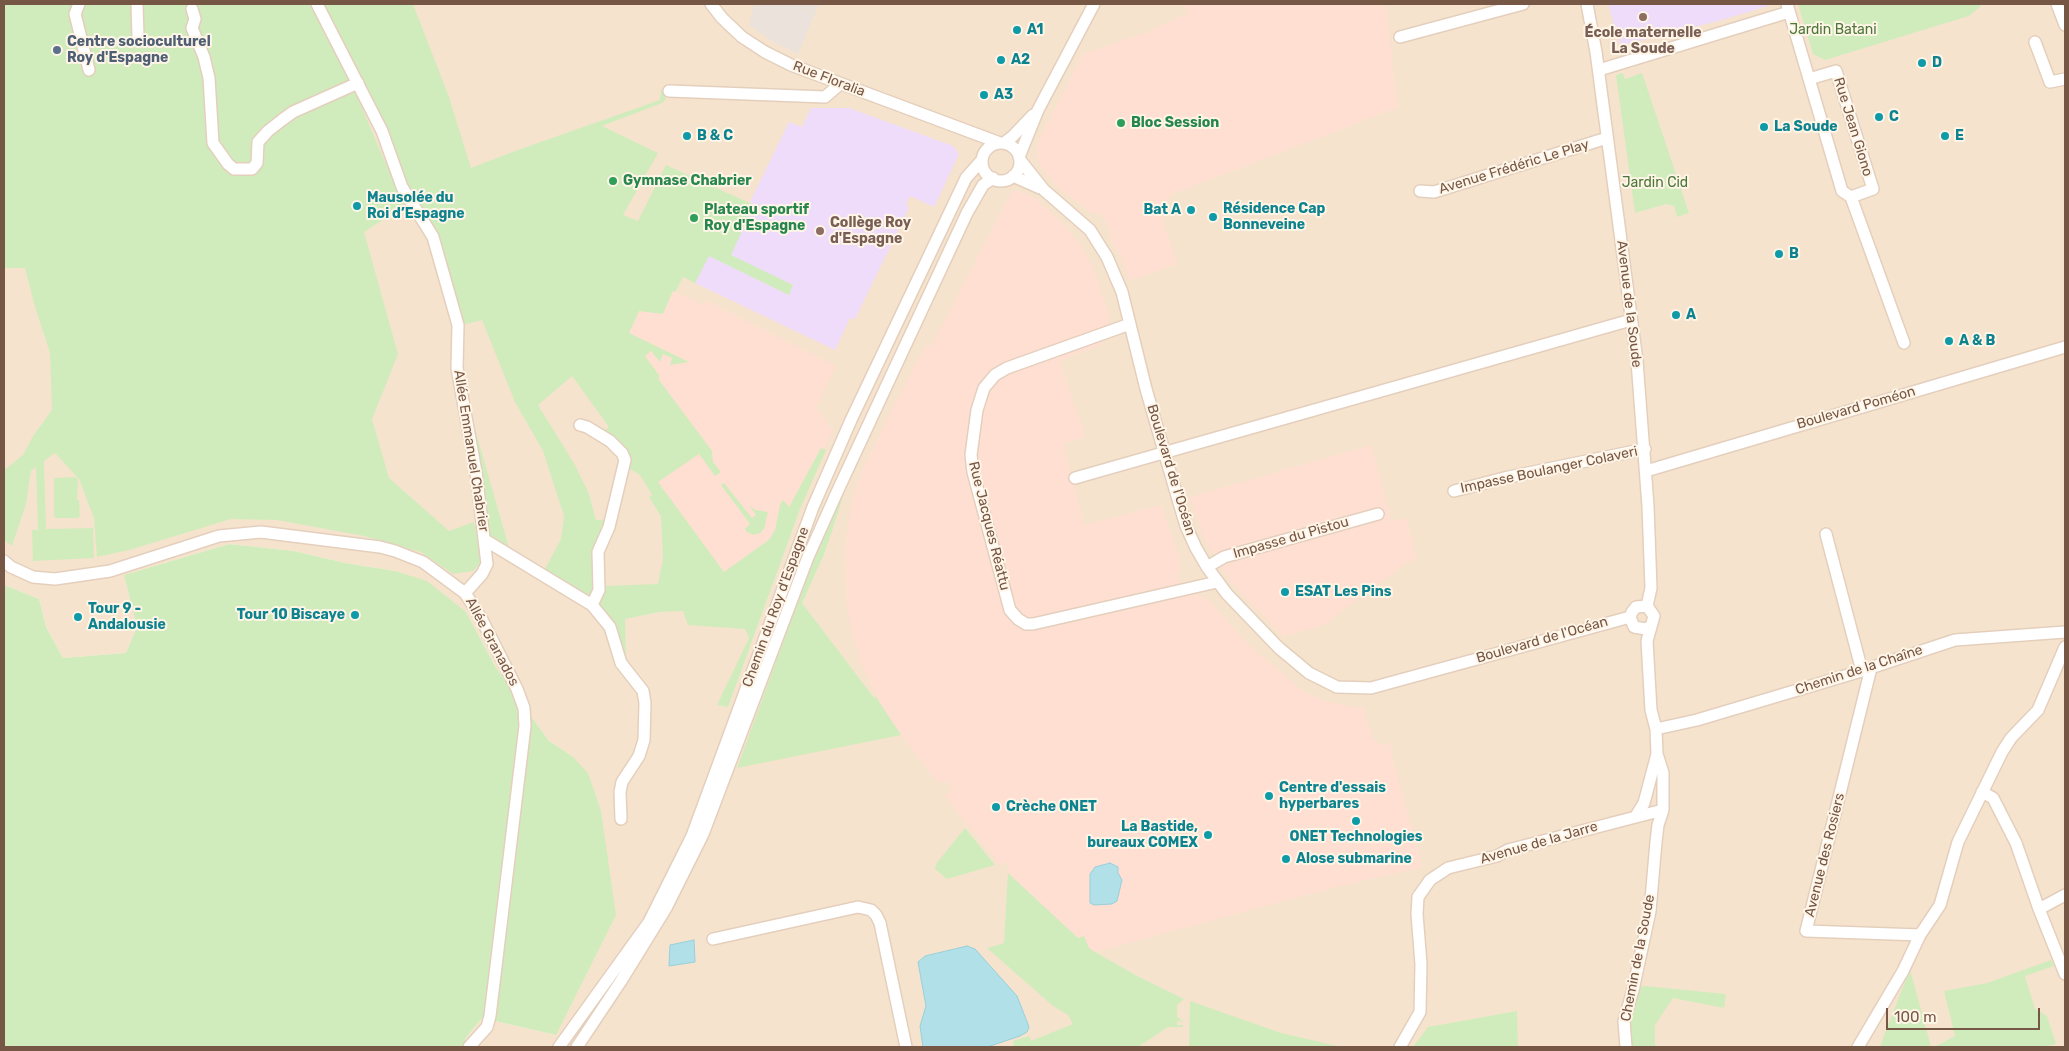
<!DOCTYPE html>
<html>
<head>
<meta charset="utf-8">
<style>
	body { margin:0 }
	#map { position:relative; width:2069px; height:1051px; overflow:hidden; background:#fef2df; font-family:Rubik,sans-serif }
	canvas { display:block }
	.frame { position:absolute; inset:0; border:5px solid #765645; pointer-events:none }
	.scale { position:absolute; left:1886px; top:1008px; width:154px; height:22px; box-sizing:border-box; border:2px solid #765645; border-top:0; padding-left:6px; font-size:15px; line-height:18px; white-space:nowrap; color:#765645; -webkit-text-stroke:4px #fff5e7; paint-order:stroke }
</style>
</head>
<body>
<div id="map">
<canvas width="2069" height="1051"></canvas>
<div class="frame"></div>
<div class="scale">100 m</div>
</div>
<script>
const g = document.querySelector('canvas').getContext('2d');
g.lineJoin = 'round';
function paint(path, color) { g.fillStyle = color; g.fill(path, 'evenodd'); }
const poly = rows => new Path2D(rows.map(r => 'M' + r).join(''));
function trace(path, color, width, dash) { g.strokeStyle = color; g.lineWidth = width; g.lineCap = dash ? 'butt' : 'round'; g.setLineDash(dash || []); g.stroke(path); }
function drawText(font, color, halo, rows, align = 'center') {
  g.font = font + ' Rubik,sans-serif'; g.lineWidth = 4; g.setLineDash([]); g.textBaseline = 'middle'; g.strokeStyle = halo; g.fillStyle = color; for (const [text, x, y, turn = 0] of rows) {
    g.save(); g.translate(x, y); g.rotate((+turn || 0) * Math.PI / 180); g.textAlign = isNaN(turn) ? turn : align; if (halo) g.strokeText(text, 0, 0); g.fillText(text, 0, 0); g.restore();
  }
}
paint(poly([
	[4,4,2065,4,2065,1047,472,1047,465,1039,482,1018,556,1035,572,756,549,741,495,666,466,612,395,571,345,563,294,551,229,544,124,575,137,627,126,653,63,658,46,627,39,599,4,585]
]), '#f6e3cd');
paint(poly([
	[1185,4,1386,4,1397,104,1399,107,1170,195,1166,204,1159,211,1177,264,1130,280,1121,257,1110,238,1112,231,1101,214,1092,213,1057,187,1038,162,1037,143,1078,64,1081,55,1147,32,1188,13],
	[1017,190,1034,198,1059,220,1078,242,1091,264,1109,316,1107,325,1097,330,1102,344,1059,361,1085,437,1063,444,1084,525,1161,505,1180,561,1180,570,1176,577,1186,595,1196,594,1206,598,1251,647,1303,691,1319,699,1354,708,1364,707,1371,737,1382,745,1391,743,1391,753,1422,867,1336,887,1095,952,1089,948,1084,936,1078,938,1023,889,1008,873,1009,865,1004,862,1001,866,944,795,952,792,949,781,938,783,886,714,861,663,853,636,846,598,845,549,852,500,861,473,891,411,925,347,932,345,1011,193],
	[673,291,703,305,705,300,836,366,816,407,833,431,779,531,724,572,679,516,658,481,709,447,659,380,629,334,639,311],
	[1371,445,1391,521,1406,518,1417,559,1406,563,1322,626,1283,636,1232,583,1204,539,1190,497]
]), '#ffdfd2');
paint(poly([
	[753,4,819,4,798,54,775,43,749,25,754,4]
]), '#ebe3db');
paint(poly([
	[1608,4,1767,4,1768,6,1722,20,1620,46],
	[811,108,849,108,953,146,959,154,934,207,910,196,906,204,909,208,855,319,850,318,835,350,695,283,709,255,789,295,793,285,730,255,754,205,750,202,789,122,802,127]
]), '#efdcfa');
paint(poly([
	[4,4,310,4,355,92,395,185,406,205,364,232,398,354,372,419,389,478,449,531,474,522,481,559,478,566,473,571,453,574,421,552,364,536,277,520,231,519,129,550,97,557,94,518,79,479,55,453,44,461,46,529,93,528,94,558,33,561,32,530,38,530,36,467,31,471,26,504,12,546,4,540,4,470,23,455,33,436,52,410,50,353,35,307,25,268,4,268],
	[321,4,413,4,449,97,471,168,515,151,660,100,661,88,666,99,662,103,602,126,658,153,623,215,638,221,666,165,754,205,731,255,793,285,789,295,709,256,695,283,683,277,675,292,673,291,663,314,639,311,629,333,689,362,670,365,672,358,663,354,660,362,651,351,645,356,659,375,659,380,712,451,713,462,721,472,715,476,699,454,658,482,724,572,769,540,775,530,780,505,783,500,789,507,821,448,826,450,800,509,728,707,717,705,749,638,745,629,688,625,683,611,659,612,625,619,626,657,601,608,600,604,604,586,658,584,663,559,661,516,649,497,652,495,640,475,628,468,602,432,609,427,572,376,538,405,575,465,589,494,596,520,605,520,600,536,597,592,591,599,544,571,561,539,564,516,543,451,515,402,482,320,463,325,412,196],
	[1798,4,1979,4,1981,6,1969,16,1825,60,1813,54],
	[1623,73,1625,79,1642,73,1689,213,1677,217,1674,206,1666,204,1635,213,1616,75],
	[472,418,509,548,489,537],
	[76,477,78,480,77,500,79,500,80,516,78,518,56,518,54,516,54,478],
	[724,483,752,518,756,515,749,505,755,510,768,512,764,529,760,533,753,535,747,532,745,529,750,524,721,485],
	[843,497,825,552,802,603,874,698,876,697,901,735,737,768,810,569,828,524],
	[229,544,294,551,345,563,395,571,427,581,466,612,495,666,549,741,572,756,588,773,601,811,616,915,556,1035,482,1018,465,1039,472,1047,4,1047,4,585,39,599,46,627,63,658,126,653,137,627,124,575],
	[965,828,995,865,947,879,935,869,936,864],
	[1008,873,1078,938,1084,936,1089,948,1095,952,1137,976,1184,999,1177,1005,1177,1017,1184,1022,1177,1021,1177,1025,1183,1025,1183,1027,1168,1027,1138,1047,1014,1047,1013,1041,1029,1036,1031,1041,1073,1024,1068,1015,1053,1006,987,948,1004,943],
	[2051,960,2054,966,2025,976,2035,1009,2047,1016,2056,1044,2043,1047,1934,1047,1955,1036,1944,991,1987,983],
	[1910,969,1931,1047,1880,1047,1883,1038],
	[1645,986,1726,994,1724,1008,1673,998,1655,1025,1655,1047,1630,1047,1628,1022,1638,987],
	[1190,1001,1281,1033,1342,1047,1189,1047],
	[1517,1011,1518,1047,1413,1047,1428,1027]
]), '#d0ecbd');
const water = poly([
	[1110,863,1118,867,1118,873,1122,880,1117,901,1112,904,1094,905,1090,903,1090,874,1095,867,1110,863],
	[694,940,695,962,669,966,670,945,694,940],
	[967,946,975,949,1017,996,1029,1027,1027,1032,1020,1036,987,1047,923,1047,920,1026,926,1006,918,962,925,956,967,946]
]);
paint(water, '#b2e0e8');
trace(water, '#98d0db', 1);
const minor = poly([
	[79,4,75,14,89,70],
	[137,4,138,37],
	[317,4,382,131,402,187,433,237,458,325,457,368,476,472,487,564,482,574,465,593],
	[711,4,722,18,742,37,765,52,791,65,1000,143],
	[1587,4,1596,52,1637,361,1648,506,1651,588,1647,606],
	[1787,4,1842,191,1851,197,1904,343],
	[2057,4,2065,25],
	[192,9,195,19,192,28,204,57,209,78,213,143,228,164,234,169,252,169,257,163,258,142,268,131,282,120,293,112,358,83],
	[1400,37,1523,4],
	[2035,42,2050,82,2065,79],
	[1599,70,1789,12],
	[1809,79,1836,71,1873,189,1851,197],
	[669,91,825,97,840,84],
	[1004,143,1013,136,1033,115],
	'982 162a19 19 0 1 1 38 0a19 19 0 1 1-38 0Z',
	[1019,157,1038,110,1094,4],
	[1020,160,1044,190,1090,230,1107,257,1122,292,1146,389,1177,496,1186,526,1196,548,1207,567,1227,594,1279,648,1309,673,1337,687,1371,688,1630,617],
	[1013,176,1040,188],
	[1420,191,1434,192,1607,138],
	[1130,324,1007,368,995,375,984,388,977,410,971,455,973,472,1010,610,1018,619,1026,624,1033,624,1217,582],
	[580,425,587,427,610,441,622,453,625,460,609,527,598,552,599,590,592,605],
	[1646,471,2065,347],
	[1075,478,1631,320],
	[1454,491,1504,478,1645,449],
	[1826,534,1862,671],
	[485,540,592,605,610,627,621,663,643,691,645,703,644,740,639,756,622,782,620,792,621,819],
	[4,561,11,567,33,577,55,579,110,571,219,536,261,532,380,547,395,551,423,562,465,593,481,618,517,689,524,708,525,726,490,1016,487,1027,469,1047],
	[1207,567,1224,557,1378,514],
	[1871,668,1806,931,1920,935],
	[1656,729,1697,720,1858,672,1955,640,2065,632],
	[1982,792,1993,798,2016,843,2039,909,2065,974],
	[1636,816,1644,803,1657,754,1656,729,1651,710,1647,641,1654,616,1647,606,1636,607,1632,612,1630,617,1634,627,1646,629,1651,626],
	[2039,909,2065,895],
	[713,939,858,907,871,910,876,915,880,923,906,1047],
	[559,1047,649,922,692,836,813,507,851,420,966,178,982,160],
	[577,1047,621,981,666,908,703,834,808,557,838,490,967,213,983,185,993,178],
	[1400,1047,1420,1012,1421,964,1417,914,1418,897,1430,880,1448,868,1497,856,1508,850,1663,810],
	[1626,1047,1624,1021,1633,990,1650,911,1656,842,1658,825,1663,810,1663,773,1657,754],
	[1858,1047,1903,971,1920,935,1940,905,1958,842,2002,752,2011,738,2038,710,2065,647]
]);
trace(minor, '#e4cfbd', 14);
trace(minor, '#fff', 11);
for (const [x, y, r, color] of [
	[1643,17,5,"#8d6e63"],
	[1017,30,5,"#0f9aa8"],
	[57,50,5,"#5c6f8a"],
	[1001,60,5,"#0f9aa8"],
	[1922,63,5,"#0f9aa8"],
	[984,95,5,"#0f9aa8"],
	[1879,117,5,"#0f9aa8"],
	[1121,123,5,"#2e9e5b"],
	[1764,127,5,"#0f9aa8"],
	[687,136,5,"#0f9aa8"],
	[1945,136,5,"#0f9aa8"],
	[613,181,5,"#2e9e5b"],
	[357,206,5,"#0f9aa8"],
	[1191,210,5,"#0f9aa8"],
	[1213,217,5,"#0f9aa8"],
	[694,218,5,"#2e9e5b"],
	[820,231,5,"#8d6e63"],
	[1779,254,5,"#0f9aa8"],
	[1676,315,5,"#0f9aa8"],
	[1949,341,5,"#0f9aa8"],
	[1285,592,5,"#0f9aa8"],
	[355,615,5,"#0f9aa8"],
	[78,617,5,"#0f9aa8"],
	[1269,796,5,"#0f9aa8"],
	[996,807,5,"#0f9aa8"],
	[1356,821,5,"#0f9aa8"],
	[1208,835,5,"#0f9aa8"],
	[1286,859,5,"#0f9aa8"]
]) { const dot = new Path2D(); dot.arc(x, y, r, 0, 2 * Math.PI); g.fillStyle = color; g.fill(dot); trace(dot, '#fff5e7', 2); }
drawText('bold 14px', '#0d838f', '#fff5e7', [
	["A1",1027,30],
	["A2",1011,60],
	["D",1932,63],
	["A3",994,95],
	["C",1889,117],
	["La Soude",1774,127],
	["B & C",697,136],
	["E",1955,136],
	["Mausolée du",367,198],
	["Roi d’Espagne",367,214],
	["Résidence Cap",1223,209],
	["Bonneveine",1223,225],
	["Bat A",1181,210,"right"],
	["B",1789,254],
	["A",1686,315],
	["A & B",1959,341],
	["ESAT Les Pins",1295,592],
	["Tour 9 -",88,609],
	["Andalousie",88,625],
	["Tour 10 Biscaye",345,615,"right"],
	["Centre d'essais",1279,788],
	["hyperbares",1279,804],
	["Crèche ONET",1006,807],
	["La Bastide,",1198,827,"right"],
	["bureaux COMEX",1198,843,"right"],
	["ONET Technologies",1356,837,"center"],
	["Alose submarine",1296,859]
], 'left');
drawText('14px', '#4c773a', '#fff5e7', [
	["Jardin Batani",1833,30],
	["Jardin Cid",1655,183]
]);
drawText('bold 14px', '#785e54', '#fff5e7', [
	["École maternelle",1643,33],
	["La Soude",1643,49],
	["Collège Roy",830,223,"left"],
	["d'Espagne",830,239,"left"]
]);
drawText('bold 14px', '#4e5e75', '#fff5e7', [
	["Centre socioculturel",67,42],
	["Roy d'Espagne",67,58]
], 'left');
drawText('14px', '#765645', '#fff5e7', [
	["Rue Floralia",829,79,21],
	["Rue Jean Giono",1853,127,73],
	["Avenue Frédéric Le Play",1514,167,-17],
	["Avenue de la Soude",1629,304,83],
	["Boulevard Poméon",1856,408,-16],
	["Allée Emmanuel Chabrier",471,451,81],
	["Boulevard de l'Océan",1171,470,73],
	["Impasse Boulanger Colaveri",1549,470,-12],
	["Rue Jacques Réattu",989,526,76],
	["Impasse du Pistou",1291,538,-16],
	["Chemin du Roy d'Espagne",776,607,-70],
	["Boulevard de l'Océan",1542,640,-16],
	["Allée Granados",492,642,62],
	["Chemin de la Chaîne",1859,670,-18],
	["Avenue de la Jarre",1539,843,-16],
	["Avenue des Rosiers",1825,855,-76],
	["Chemin de la Soude",1638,958,-79]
]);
drawText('bold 14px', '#27864d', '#fff5e7', [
	["Bloc Session",1131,123],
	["Gymnase Chabrier",623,181],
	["Plateau sportif",704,210],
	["Roy d'Espagne",704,226]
], 'left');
</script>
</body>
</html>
